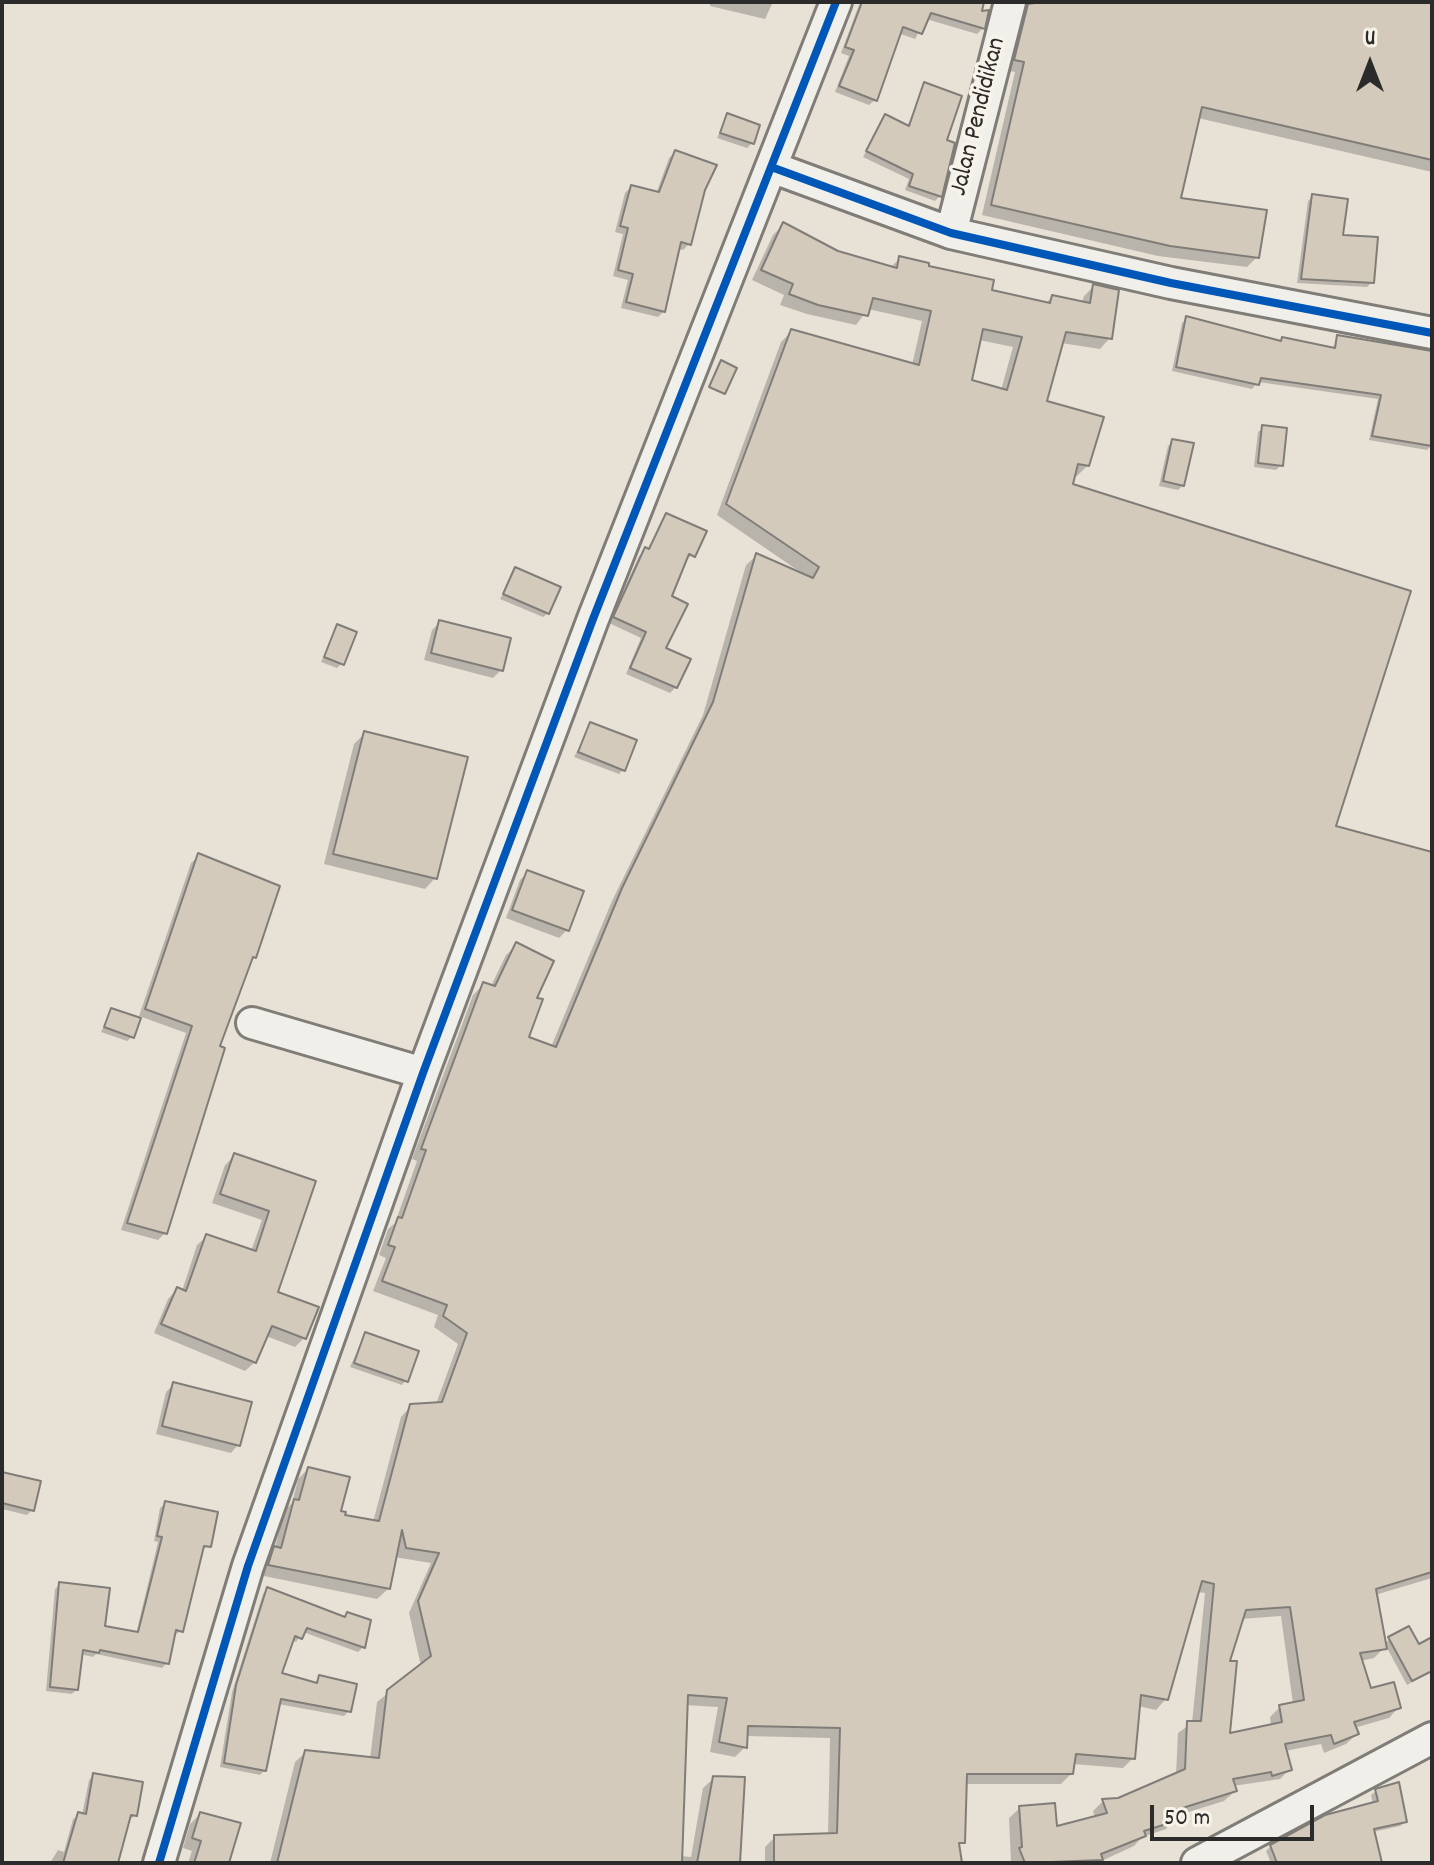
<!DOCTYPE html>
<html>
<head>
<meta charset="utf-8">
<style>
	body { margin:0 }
	#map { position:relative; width:1434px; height:1865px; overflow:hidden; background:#e8e1d6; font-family:Dekko,sans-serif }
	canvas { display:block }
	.frame { position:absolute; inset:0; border:4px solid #2b2b2b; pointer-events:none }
	.north { position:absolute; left:1330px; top:24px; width:80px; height:80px; -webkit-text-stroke:6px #f7f3e8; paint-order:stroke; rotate:0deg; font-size:22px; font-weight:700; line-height:32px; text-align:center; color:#2b2b2b }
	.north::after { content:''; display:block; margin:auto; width:28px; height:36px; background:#2b2b2b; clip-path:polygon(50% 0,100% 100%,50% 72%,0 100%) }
	.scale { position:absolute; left:1150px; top:1805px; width:164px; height:36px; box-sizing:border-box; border:4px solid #2b2b2b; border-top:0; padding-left:10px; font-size:24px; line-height:28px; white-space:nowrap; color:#2b2b2b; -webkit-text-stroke:6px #f7f3e8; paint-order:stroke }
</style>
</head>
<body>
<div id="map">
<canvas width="1434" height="1865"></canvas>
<div class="frame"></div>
<div class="north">U</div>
<div class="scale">50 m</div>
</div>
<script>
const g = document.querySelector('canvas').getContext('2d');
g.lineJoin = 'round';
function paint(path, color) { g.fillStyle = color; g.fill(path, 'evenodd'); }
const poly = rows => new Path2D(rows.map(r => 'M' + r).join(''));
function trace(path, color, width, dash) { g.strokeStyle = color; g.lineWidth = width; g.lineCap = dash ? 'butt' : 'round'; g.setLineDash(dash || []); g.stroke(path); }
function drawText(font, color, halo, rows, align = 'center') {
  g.font = font + ' Dekko,sans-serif'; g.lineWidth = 7; g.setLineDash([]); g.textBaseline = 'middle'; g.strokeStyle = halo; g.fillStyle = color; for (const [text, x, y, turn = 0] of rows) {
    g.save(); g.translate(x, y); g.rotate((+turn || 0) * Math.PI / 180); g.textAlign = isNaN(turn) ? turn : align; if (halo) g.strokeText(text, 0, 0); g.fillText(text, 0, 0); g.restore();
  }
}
paint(poly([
	[710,2,773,2,765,19,710,6],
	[860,2,982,2,979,14,983,28,977,34,926,19,915,39,898,33,875,100,869,105,835,92,849,56,841,53],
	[1056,2,1432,2,1432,172,1198,118,1178,200,1257,257,1247,267,1158,256,982,215,1015,72,1005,70,1018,17,1028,6],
	[924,85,944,141,940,196,935,201,905,190,909,179,863,157,885,116,907,127],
	[727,116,752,143,747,148,717,138],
	[675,152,703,189,689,244,683,250,677,249,664,311,658,317,621,308,628,280,613,276,623,234,615,232,625,193,631,187,656,194,669,158],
	[1313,196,1372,282,1367,287,1297,283,1308,201],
	[783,225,837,253,890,268,900,258,990,292,1045,304,1052,297,1082,303,1084,296,1094,286,1110,338,1100,349,1061,343,1044,403,1088,465,1077,476,1073,475,1070,486,1333,828,1432,854,1432,1578,1375,1595,1384,1644,1390,1639,1419,1647,1432,1639,1432,1671,1407,1685,1386,1646,1374,1658,1360,1661,1369,1691,1399,1707,1389,1718,1354,1728,1357,1734,1346,1744,1324,1753,1321,1744,1285,1751,1290,1769,1280,1779,1233,1786,1235,1791,1224,1801,1176,1816,1166,1829,1142,1837,1134,1846,1097,1863,1011,1863,1009,1818,1020,1808,1055,1829,1095,1818,1093,1811,1103,1801,1119,1800,1176,1775,1178,1733,1192,1723,1205,1593,1197,1592,1166,1699,1156,1710,1138,1706,1133,1758,1123,1768,1073,1764,1072,1773,1061,1784,965,1784,963,1842,957,1847,960,1863,765,1863,765,1847,775,1837,828,1835,830,1738,746,1736,745,1747,735,1757,710,1752,718,1707,685,1705,681,1856,691,1857,703,1788,714,1778,738,1863,270,1863,295,1762,306,1752,370,1759,377,1702,421,1666,409,1613,431,1563,394,1557,388,1589,377,1599,259,1575,265,1558,275,1548,284,1511,292,1503,298,1479,308,1469,343,1517,373,1522,401,1417,411,1406,436,1404,458,1344,434,1327,438,1315,373,1291,386,1258,379,1255,388,1229,395,1223,417,1161,412,1159,473,995,484,984,491,986,506,955,517,945,534,999,527,1038,551,1047,612,901,703,715,746,565,757,555,803,574,717,515,781,342,792,331,912,365,922,321,868,309,856,325,807,314,780,305,784,295,752,280,773,235],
	[979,340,1013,347,1001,390,969,382],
	[1281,1616,1293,1704,1280,1707,1270,1717,1271,1726,1227,1735,1227,1662,1241,1619],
	[1187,318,1279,343,1332,350,1338,337,1432,352,1432,445,1427,450,1369,440,1378,399,1258,382,1252,389,1172,371,1182,323],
	[1263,428,1281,465,1276,470,1254,467,1258,432],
	[1173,441,1183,485,1178,490,1159,486,1168,446],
	[666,515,693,555,684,560,669,597,664,650,676,687,670,693,626,674,641,638,609,623,639,556,647,550],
	[516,570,548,613,543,617,500,599],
	[440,622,501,670,493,678,424,660,432,630],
	[338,626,342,663,337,668,321,662],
	[591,724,623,770,619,774,574,757],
	[365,733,435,878,425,889,324,864,354,744],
	[199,856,255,957,249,963,218,1047,165,1233,158,1240,121,1230,186,1033,139,1016,132,1037,127,1041,101,1032,112,1010,138,1019,191,863],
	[528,872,567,930,559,938,506,918,520,880],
	[234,1156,313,1183,276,1293,304,1338,295,1347,266,1336,255,1362,245,1371,154,1333,168,1299,177,1289,182,1291,197,1245,207,1236,251,1251,262,1220,212,1203,225,1165],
	[365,1334,406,1380,402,1385,350,1367],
	[174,1384,238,1445,231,1453,156,1434,166,1392],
	[2,1474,32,1510,27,1515,2,1509],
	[165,1504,209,1546,201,1550,182,1631,173,1635,167,1663,162,1668,96,1654,93,1657,80,1654,76,1690,72,1694,46,1691,55,1589,60,1584,102,1627,136,1634,158,1542,154,1541,160,1508],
	[267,1589,343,1618,347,1614,363,1647,358,1652,303,1632,296,1642,291,1640,279,1674,314,1684,320,1677,349,1711,344,1716,278,1704,265,1770,260,1775,220,1767,232,1692,263,1594],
	[94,1775,135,1816,128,1820,108,1863,50,1863,58,1850,64,1852,73,1819,82,1815,89,1780],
	[1376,1791,1405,1822,1400,1826,1373,1832,1380,1863,1271,1863,1266,1851,1271,1846,1373,1805,1371,1795],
	[200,1814,227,1863,188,1863,192,1851,183,1848,190,1824]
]), '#0003');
const building = poly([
	[862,2,984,2,982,11,989,10,985,29,931,13,922,34,903,27,877,101,839,86,854,50,845,47,862,2],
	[1042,2,1432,2,1432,160,1202,107,1181,198,1267,210,1259,258,1170,246,991,205,1024,62,1014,60,1028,4,1042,2],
	[924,82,962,96,947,140,955,143,942,197,909,186,913,174,866,151,885,114,909,126,924,82],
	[727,113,760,125,754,144,720,133,727,113],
	[675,150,717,165,705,190,691,245,681,242,665,312,626,302,633,274,618,270,628,228,620,226,631,185,659,192,675,150],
	[1312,194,1348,199,1343,235,1378,237,1374,283,1301,279,1312,194],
	[783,222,838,251,897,268,899,256,929,263,929,266,994,280,992,290,1050,303,1052,295,1090,303,1093,284,1119,290,1112,339,1066,332,1047,401,1104,417,1089,466,1078,464,1073,484,1411,591,1336,826,1432,852,1432,1572,1376,1589,1387,1649,1360,1653,1371,1688,1394,1682,1401,1708,1354,1722,1359,1734,1334,1744,1331,1735,1285,1744,1292,1770,1272,1776,1271,1772,1233,1779,1237,1791,1176,1810,1179,1820,1144,1831,1146,1836,1101,1854,1103,1860,1025,1863,1019,1848,1022,1847,1019,1806,1055,1803,1057,1826,1107,1813,1102,1799,1118,1798,1185,1769,1187,1721,1201,1721,1214,1584,1202,1581,1168,1700,1141,1695,1135,1759,1076,1754,1073,1774,967,1774,965,1843,959,1843,962,1863,774,1863,774,1835,837,1833,840,1728,748,1726,747,1748,719,1742,727,1698,688,1695,682,1863,277,1863,305,1750,379,1758,387,1690,431,1656,418,1601,439,1553,406,1548,402,1530,390,1589,268,1565,274,1546,281,1548,294,1499,299,1500,308,1467,350,1477,341,1511,346,1512,345,1515,379,1521,410,1404,442,1402,467,1333,443,1316,447,1305,382,1281,395,1247,388,1245,398,1217,402,1218,426,1150,421,1149,483,982,495,986,516,942,554,961,537,998,543,999,529,1037,556,1047,622,888,713,702,756,553,813,578,819,567,726,504,791,329,919,365,931,311,873,298,868,316,818,305,789,294,793,284,761,270,783,222],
	[983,329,1022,337,1007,390,972,380,983,329],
	[1290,1607,1304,1700,1279,1705,1282,1722,1230,1733,1237,1661,1230,1661,1246,1610,1290,1607],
	[1186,316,1281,341,1282,337,1335,348,1337,335,1432,351,1432,446,1372,436,1381,395,1261,378,1259,385,1176,367,1186,316],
	[721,360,737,368,725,394,709,387,721,360],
	[1262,425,1287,428,1283,466,1258,463,1262,425],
	[1172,439,1194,443,1184,486,1163,481,1172,439],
	[666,513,707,531,695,557,689,554,672,596,688,604,666,648,691,659,677,688,630,668,646,632,613,617,645,547,649,549,666,513],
	[515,567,561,587,549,614,503,594,515,567],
	[439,620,511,638,503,671,431,653,439,620],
	[337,624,357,632,344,665,324,657,337,624],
	[590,722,637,740,625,771,578,752,590,722],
	[364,731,468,757,437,879,333,854,364,731],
	[198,853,280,886,256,958,253,957,220,1046,225,1048,167,1234,127,1223,192,1026,145,1009,198,853],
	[527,870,584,891,569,931,512,910,527,870],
	[111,1008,141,1018,134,1038,104,1027,111,1008],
	[234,1153,316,1181,278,1292,319,1307,306,1339,272,1326,256,1363,161,1324,177,1287,186,1291,206,1234,256,1251,269,1211,220,1194,234,1153],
	[365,1332,419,1351,408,1382,354,1363,365,1332],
	[173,1382,252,1402,240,1446,162,1426,173,1382],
	[2,1472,41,1481,34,1511,2,1503,2,1472],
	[165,1501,218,1512,211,1547,204,1546,183,1632,176,1630,169,1664,100,1650,99,1653,83,1650,78,1690,50,1687,59,1582,110,1588,105,1626,138,1632,162,1537,157,1536,165,1501],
	[267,1587,345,1617,347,1612,371,1620,365,1648,307,1628,302,1639,295,1636,282,1673,317,1683,319,1675,357,1684,351,1712,281,1699,266,1771,224,1763,236,1685,267,1587],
	[1409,1626,1419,1644,1432,1637,1432,1671,1412,1681,1388,1637,1409,1626],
	[93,1773,143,1782,137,1816,131,1815,118,1863,63,1863,78,1812,86,1814,93,1773],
	[713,1776,745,1777,740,1863,697,1863,713,1776],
	[1399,1782,1407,1822,1374,1829,1382,1863,1277,1863,1270,1845,1325,1815,1378,1801,1375,1789,1399,1782],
	[200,1812,241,1823,229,1863,194,1863,201,1841,192,1838,200,1812]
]);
paint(building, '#d3cabc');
trace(building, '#807d78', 2);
const minor = poly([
	[774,168,951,233,1171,283,1432,333],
	[951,233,1010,2],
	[252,1023,423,1073],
	[159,1863,248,1566,423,1073,593,619,836,2],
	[1197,1863,1432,1738]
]);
trace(minor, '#807d78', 36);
trace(minor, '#f0efea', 30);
trace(poly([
	[774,168,951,233,1171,283,1432,333],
	[159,1863,248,1566,423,1073,593,619,836,2]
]), '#0057b8', 8);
drawText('26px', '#2b2b2b', '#f7f3e8', [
	["Jalan Pendidikan",980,117,-76]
]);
</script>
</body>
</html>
